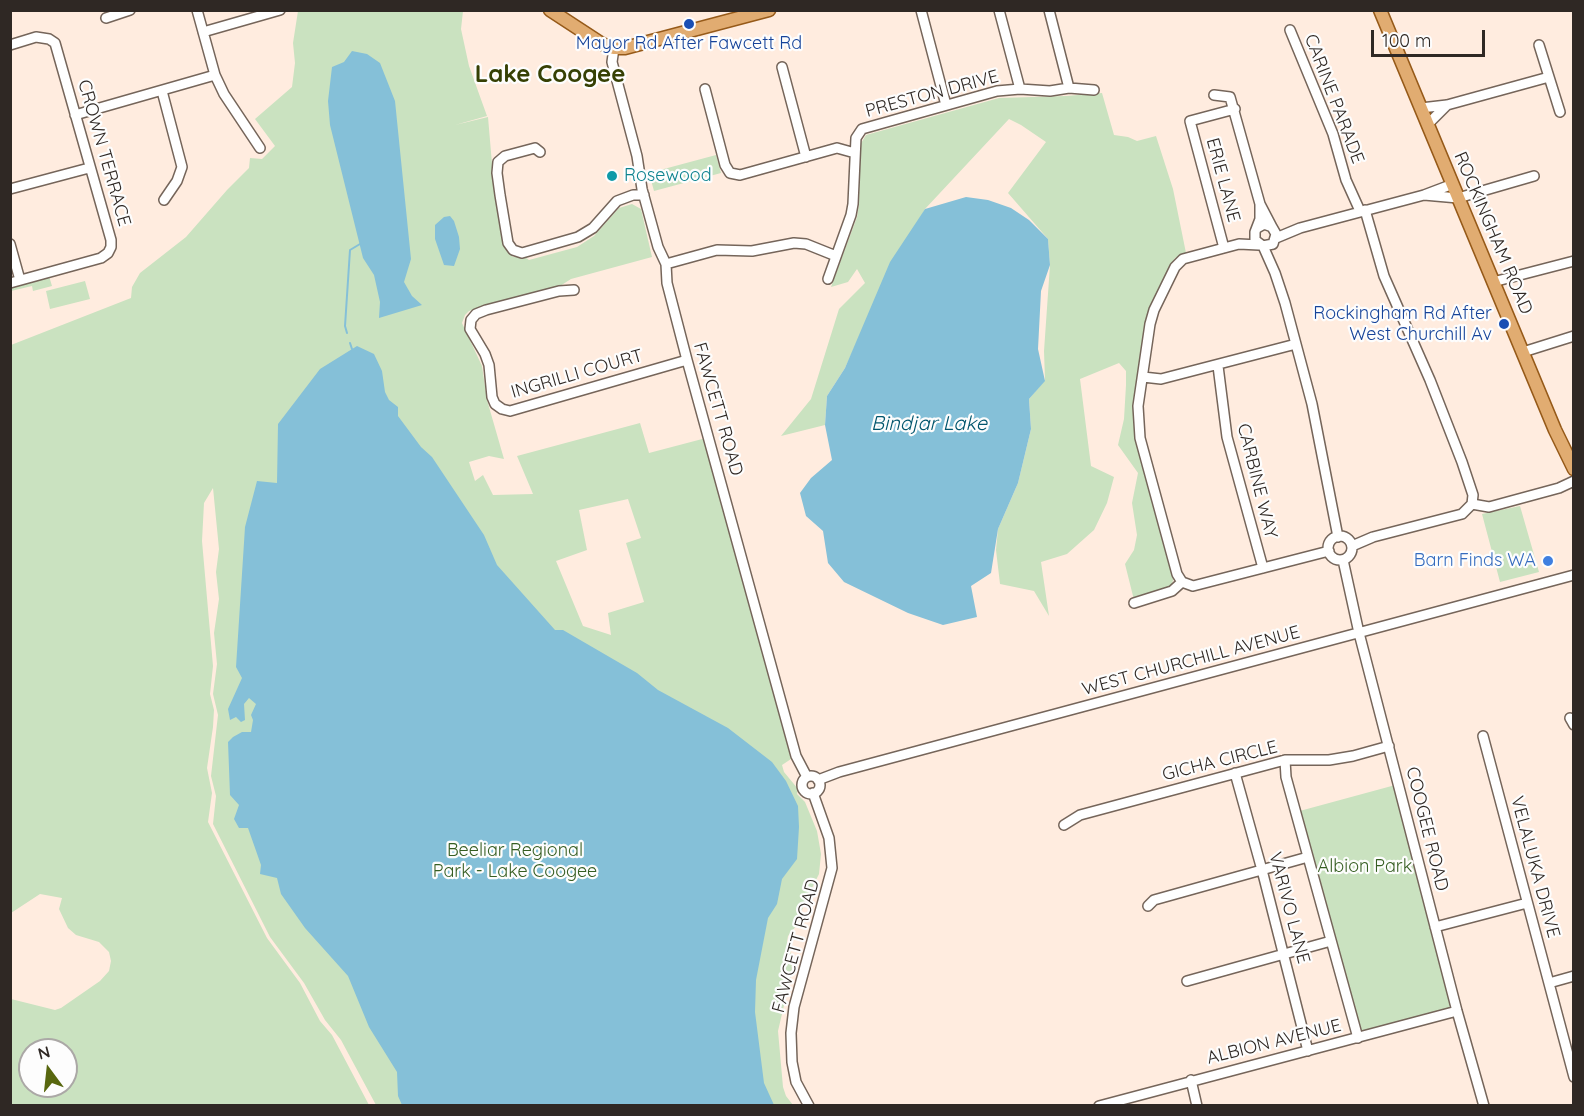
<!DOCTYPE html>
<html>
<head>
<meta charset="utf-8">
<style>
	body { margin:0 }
	#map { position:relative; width:1584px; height:1116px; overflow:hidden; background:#ffecdf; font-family:Quicksand,sans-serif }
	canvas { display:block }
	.frame { position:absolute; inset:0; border:12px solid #2f2824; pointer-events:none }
	.north { position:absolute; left:18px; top:1038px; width:60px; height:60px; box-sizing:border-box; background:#fdfdfd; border:2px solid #aba8a6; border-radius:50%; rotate:345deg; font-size:16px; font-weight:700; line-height:24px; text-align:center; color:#2f2824 }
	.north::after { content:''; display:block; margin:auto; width:21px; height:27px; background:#58670f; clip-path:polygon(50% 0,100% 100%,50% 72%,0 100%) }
	.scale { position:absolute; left:1371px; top:30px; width:114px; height:27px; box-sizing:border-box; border:3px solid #2f2824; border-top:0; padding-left:8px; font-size:18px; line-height:21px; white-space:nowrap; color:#2f2824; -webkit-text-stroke:4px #fdfdfd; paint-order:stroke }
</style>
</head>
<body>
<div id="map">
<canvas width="1584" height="1116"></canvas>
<div class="frame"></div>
<div class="north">N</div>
<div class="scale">100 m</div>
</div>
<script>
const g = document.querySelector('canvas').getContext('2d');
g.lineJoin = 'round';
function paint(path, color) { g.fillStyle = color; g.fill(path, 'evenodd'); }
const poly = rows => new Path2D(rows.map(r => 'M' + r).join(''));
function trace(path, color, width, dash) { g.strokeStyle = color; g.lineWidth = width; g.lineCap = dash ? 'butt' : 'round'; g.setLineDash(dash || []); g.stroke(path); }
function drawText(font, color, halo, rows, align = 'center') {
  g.font = font + ' Quicksand,sans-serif'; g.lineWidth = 4.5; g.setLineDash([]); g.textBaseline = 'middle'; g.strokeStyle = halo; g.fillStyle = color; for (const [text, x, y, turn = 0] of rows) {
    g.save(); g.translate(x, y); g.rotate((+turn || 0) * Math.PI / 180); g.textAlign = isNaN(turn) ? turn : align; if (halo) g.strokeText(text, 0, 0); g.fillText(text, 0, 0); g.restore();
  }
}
paint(poly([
	[298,11,463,11,461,29,469,66,487,116,455,125,488,117,495,199,506,249,513,257,525,257,529,260,577,247,594,236,619,208,632,204,641,209,652,257,571,279,560,286,469,311,465,315,462,323,482,366,487,400,504,459,489,456,469,462,475,481,483,475,493,495,533,494,517,456,640,423,649,453,706,438,791,759,782,765,784,772,798,789,797,794,805,802,817,831,821,854,819,874,804,904,797,925,788,936,787,942,790,947,792,971,778,1031,783,1087,786,1096,793,1105,376,1105,341,1040,325,1020,304,983,270,937,213,824,216,796,211,776,218,715,213,694,217,664,214,633,219,599,216,572,219,549,213,488,204,503,202,541,213,666,210,694,214,710,213,727,207,768,212,793,208,822,267,938,300,983,320,1021,332,1035,369,1105,11,1105,11,999,55,1010,61,1008,100,981,109,971,111,961,109,952,99,942,76,935,68,928,59,909,62,898,40,894,11,913,11,345,131,298,132,287,140,273,186,237,227,190,249,168,250,158,262,159,275,146,255,119,292,87,295,63,293,43],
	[628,499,641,538,626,543,644,602,608,613,611,635,583,626,556,561,587,550,579,510],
	[30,1050,66,1050,66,1086,30,1086],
	[1102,93,1114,135,1128,137,1137,141,1156,136,1173,189,1186,253,1175,258,1172,263,1149,313,1135,411,1174,577,1171,587,1134,600,1125,564,1134,550,1137,535,1132,503,1138,473,1118,445,1124,419,1126,385,1126,371,1119,363,1080,379,1091,466,1114,477,1107,503,1094,530,1067,554,1041,562,1049,616,1034,591,1000,584,996,550,998,529,1018,483,1031,429,1029,399,1045,380,1044,351,1050,265,1048,239,1008,193,1046,142,1021,125,1009,119,925,209,867,320,845,368,827,396,825,425,781,436,811,399,839,309,865,283,857,269,848,282,831,287,857,217,859,204,860,145,866,135,999,98,1066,96],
	[716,155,721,173,654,191,649,173],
	[49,276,52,286,33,291,32,286,11,291,11,287],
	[85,281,90,299,50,309,46,291],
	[1520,506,1539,572,1500,582,1482,514],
	[1399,784,1457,1011,1358,1038,1296,812]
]), '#cae2c0');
paint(poly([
	[352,51,367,54,380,63,395,101,411,259,404,282,412,296,422,305,379,318,380,302,374,275,363,258,330,125,328,101,332,67,344,62],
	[966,197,988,200,1011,208,1029,220,1048,239,1050,265,1041,291,1038,349,1045,381,1029,399,1031,429,1018,483,998,529,991,573,971,586,977,617,943,625,908,613,844,582,828,563,823,531,806,516,800,493,811,478,832,460,825,425,827,396,845,368,890,262,925,209],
	[450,216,454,221,459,237,460,249,454,266,444,265,435,239,435,225,444,217],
	[357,346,374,354,382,371,385,392,389,400,398,407,398,416,421,447,432,457,484,535,497,565,555,630,563,630,637,673,658,690,728,728,772,762,786,781,798,806,799,827,797,859,782,879,777,904,768,918,756,980,755,1012,764,1083,774,1105,402,1105,398,1096,397,1072,369,1027,348,976,305,928,281,894,277,878,260,874,261,865,248,828,239,828,234,819,239,805,230,795,228,742,233,737,242,732,251,732,253,720,251,715,256,704,249,698,244,704,245,720,241,722,236,717,230,720,228,709,242,678,236,667,245,527,257,481,277,483,278,424,320,369]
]), '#85c0d8');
trace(poly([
	[347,333,345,326,350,250,360,244],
	[350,343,352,349]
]), '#85c0d8', 2);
const minor = poly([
	[197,10,215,75,224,94,260,148],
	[921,10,946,105],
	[999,10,1020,89],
	[1049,10,1069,88],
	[106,18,130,10],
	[1290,30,1333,134,1346,180,1360,211],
	[203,32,280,10],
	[10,45,36,37,49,39,55,43,111,240,111,247,108,253,101,258,10,283],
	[1539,45,1560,112],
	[614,48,612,62,637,156,642,189,658,247,666,264,667,283,687,360,796,756,807,777],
	[782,67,806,157],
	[705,89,725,165,730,173,740,175,837,148,855,153],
	[162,91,182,167,177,181,164,200],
	[1214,95,1230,97,1260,204,1272,227],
	[1421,108,1447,105,1549,77],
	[75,115,215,75],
	[1428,124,1447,105],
	[540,152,535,148,505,156,498,162,497,173,500,195,508,243,513,250,522,253,578,237,593,228,617,201,633,195,644,195],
	[10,189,89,168],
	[1424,195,1458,198,1534,176],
	[1257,228,1264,224,1272,227,1276,234,1273,244,1263,246,1255,240,1255,232,1260,219,1260,204],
	[1276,238,1300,228,1424,195,1453,184],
	[10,244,20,280],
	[1259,245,1239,244,1224,248,1183,259,1175,267,1154,310,1150,324,1138,406,1140,438,1177,574,1182,582,1193,586,1329,551],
	[1263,246,1275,273,1285,303,1312,404,1338,537],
	[1224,248,1190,121,1235,109],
	[666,264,717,250,752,251,794,243,806,244,836,256],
	[828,279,851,215,853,204,856,138,862,129,997,91,1020,89,1050,91,1069,88,1094,90],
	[1493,282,1574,261],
	[574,290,559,291,486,310,476,314,471,320,470,329,485,354,489,365,492,397,495,404,502,409,510,411,687,360],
	[1523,352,1574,336],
	[1218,366,1227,437,1263,568],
	[1143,377,1161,379,1296,344],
	[1472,504,1489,507,1559,488,1574,481],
	'1328 548a12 12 0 1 1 24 0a12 12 0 1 1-24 0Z',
	[1352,546,1373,537,1462,514,1472,504,1473,495,1462,462,1430,380,1384,276,1365,210],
	[1343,560,1359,633,1457,1011,1484,1106],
	[1134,603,1172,591,1182,582],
	[1570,718,1574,725],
	[1483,736,1574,1077],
	[1285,760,1286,777,1358,1038],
	[1235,773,1262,870,1308,1051],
	'802 785a9 9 0 1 1 18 0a9 9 0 1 1-18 0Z',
	[818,780,839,772,1574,575],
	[1064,825,1080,815,1285,760,1329,760,1353,756,1389,746],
	[1148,906,1154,900,1308,857],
	[1435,927,1527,903],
	[1187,981,1331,941],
	[1549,983,1574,976],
	[1191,1080,1197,1106],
	[809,1106,796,1082,792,1062,791,1033,794,1007,832,868,829,838,813,793],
	[1099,1106,1457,1011]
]);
const major = poly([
	[550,10,602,44,614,48,625,48,769,10],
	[1380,10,1555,430,1574,469]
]);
trace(minor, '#75655a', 12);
trace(major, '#965a19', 15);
trace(minor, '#fff', 9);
trace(major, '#e1ac71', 12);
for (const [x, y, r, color] of [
	[689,24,6,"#1a4fb4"],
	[612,176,6,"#0f9aa8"],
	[1504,324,6,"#1a4fb4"],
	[1548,561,6,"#3f7fe0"]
]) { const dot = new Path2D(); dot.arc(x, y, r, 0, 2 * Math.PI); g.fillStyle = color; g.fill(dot); trace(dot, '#fdfdfd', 2); }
drawText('18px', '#164399', '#fdfdfd', [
	["Mayor Rd After Fawcett Rd",689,44],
	["Rockingham Rd After",1492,314,"right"],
	["West Churchill Av",1492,335,"right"]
]);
drawText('18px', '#2f2824', '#fdfdfd', [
	["PRESTON DRIVE",932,94,-15],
	["CARINE PARADE",1334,99,69],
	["CROWN TERRACE",104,153,74],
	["ERIE LANE",1223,180,75],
	["ROCKINGHAM ROAD",1493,233,67],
	["INGRILLI COURT",577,374,-16],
	["FAWCETT ROAD",718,409,74],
	["CARBINE WAY",1257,481,76],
	["WEST CHURCHILL AVENUE",1191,661,-15],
	["GICHA CIRCLE",1220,761,-14],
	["COOGEE ROAD",1427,829,76],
	["VELALUKA DRIVE",1535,867,75],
	["VARIVO LANE",1289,908,75],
	["FAWCETT ROAD",796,946,-75],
	["ALBION AVENUE",1274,1042,-14]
]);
drawText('18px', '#0d838f', '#fdfdfd', [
	["Rosewood",624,176]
], 'left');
drawText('18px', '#366cbe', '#fdfdfd', [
	["Barn Finds WA",1536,561]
], 'right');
drawText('18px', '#365e22', '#fdfdfd', [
	["Beeliar Regional",515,851],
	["Park - Lake Coogee",515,872],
	["Albion Park",1365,867]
]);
drawText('italic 20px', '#00556d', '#fdfdfd', [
	["Bindjar Lake",929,424]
]);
drawText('bold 24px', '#364004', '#fdfdfd', [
	["Lake Coogee",550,75]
]);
</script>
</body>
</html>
